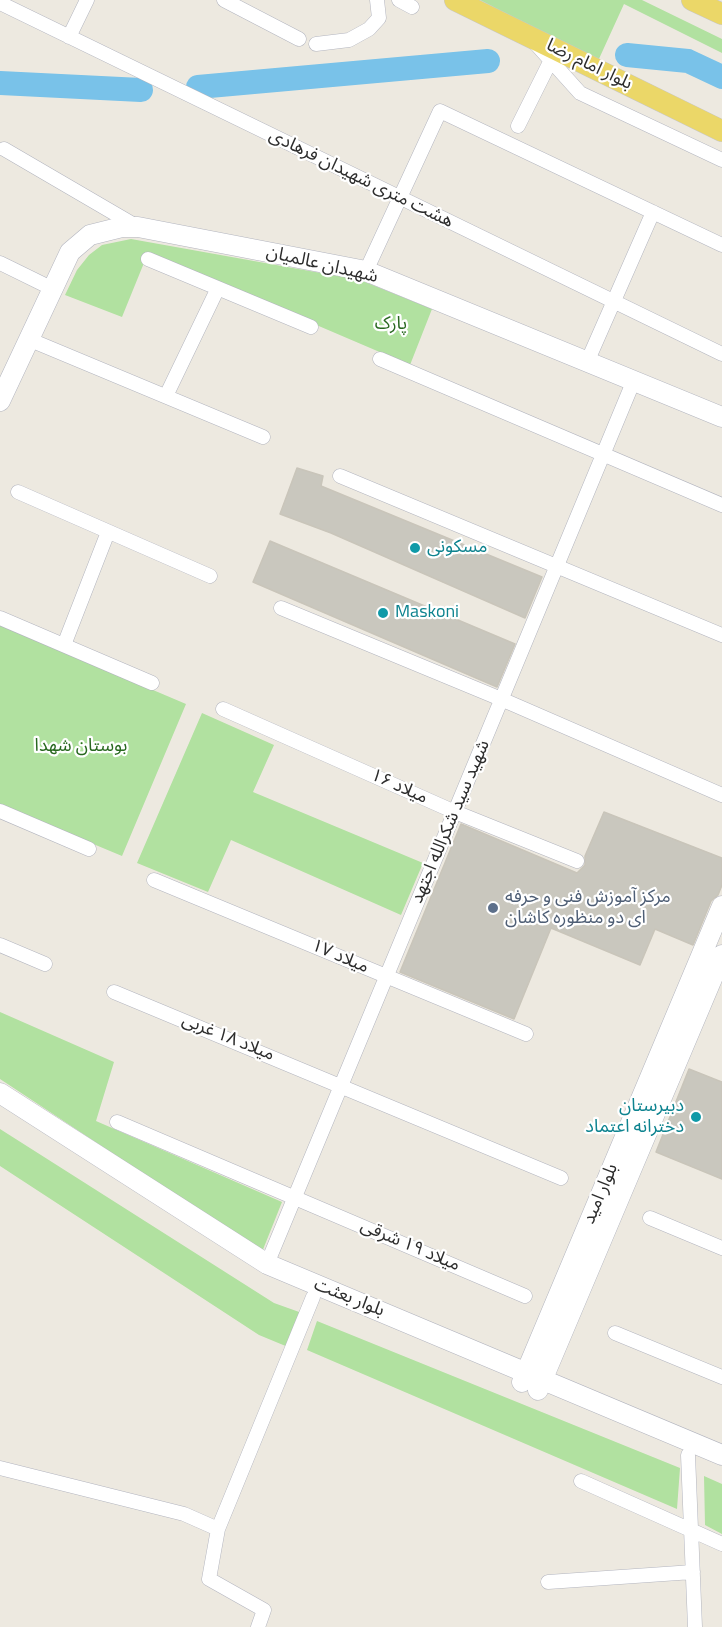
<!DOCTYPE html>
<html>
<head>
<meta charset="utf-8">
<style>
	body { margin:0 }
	canvas { display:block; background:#ede9e0 }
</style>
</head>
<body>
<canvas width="722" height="1627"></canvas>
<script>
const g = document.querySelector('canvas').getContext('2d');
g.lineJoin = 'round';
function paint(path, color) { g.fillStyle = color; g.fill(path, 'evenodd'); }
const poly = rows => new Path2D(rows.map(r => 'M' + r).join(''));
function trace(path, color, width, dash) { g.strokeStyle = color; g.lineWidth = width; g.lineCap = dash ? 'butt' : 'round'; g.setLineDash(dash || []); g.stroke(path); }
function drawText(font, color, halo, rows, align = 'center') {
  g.font = font + ' "Titillium Web","Noto Sans Arabic",sans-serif'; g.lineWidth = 4.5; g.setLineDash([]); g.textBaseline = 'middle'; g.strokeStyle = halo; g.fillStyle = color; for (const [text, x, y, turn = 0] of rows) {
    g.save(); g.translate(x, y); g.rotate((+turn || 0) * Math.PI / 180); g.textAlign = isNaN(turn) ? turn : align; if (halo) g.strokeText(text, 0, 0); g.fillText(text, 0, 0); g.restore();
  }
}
paint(poly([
	[480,0,642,0,722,39,722,53,624,4,598,61],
	[131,239,360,280,432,309,410,365,148,253,122,317,65,295,77,270,89,255,102,245],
	[0,625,186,704,122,856,0,805],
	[202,713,274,745,253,792,423,863,401,915,231,840,208,892,137,863],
	[0,1012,114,1062,96,1121,282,1202,262,1252,0,1079],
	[0,1129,274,1303,302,1313,288,1347,259,1335,0,1166],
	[317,1321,680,1468,677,1509,307,1350],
	[704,1476,722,1484,722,1534,705,1525]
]), '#b1e1a0');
trace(poly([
	[627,55,688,61,722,77],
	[0,83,141,90],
	[198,87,488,61]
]), '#79c2e9', 24);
const building = poly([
	[297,468,323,476,321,486,542,577,525,618,331,533,280,514,297,468],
	[270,541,515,644,497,687,253,582,270,541],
	[604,812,722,858,722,885,718,895,711,901,693,945,655,929,640,965,551,928,514,1019,400,972,461,824,577,873,585,865,585,856,604,812],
	[689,1069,722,1082,722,1179,656,1152,689,1069]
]);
paint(building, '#c9c7be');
trace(building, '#c9c5ba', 1.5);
const street = poly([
	[224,0,299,39],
	[399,0,412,7],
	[0,3,722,354],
	[69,37,87,0],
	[316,44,349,40,369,29,379,18,377,0],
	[536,44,580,93,722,160],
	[518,126,551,60],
	[4,149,136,226],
	[148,259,311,327],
	[0,263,51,288],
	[366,271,440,111,722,245],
	[28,339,263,437],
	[380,359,722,505],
	[588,360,653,212],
	[166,396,217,290],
	[340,476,722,635],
	[18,492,210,576],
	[281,608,501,699,722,795],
	[0,618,152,683],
	[64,645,108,532],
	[223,709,455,812,577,861],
	[0,811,89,849],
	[154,880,526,1034],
	[0,945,45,964],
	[114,992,561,1178],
	[117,1122,525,1296],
	[650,1218,722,1248],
	[267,1264,634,380],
	[615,1333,722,1377],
	[688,1455,695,1627],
	[0,1468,184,1514,218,1529,313,1297],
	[581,1481,722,1544],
	[218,1529,209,1579,264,1610,258,1627],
	[548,1582,693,1572]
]);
const secondary = poly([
	[0,401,70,252,90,235,122,227,138,227,366,271,722,417],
	[0,1093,267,1264,722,1455],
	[522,1382,722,906],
	[538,1390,722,955]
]);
const primary = poly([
	[455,0,722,131],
	[692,0,722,14]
]);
trace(street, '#b3b5bf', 15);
trace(secondary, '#b3b5bf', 21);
trace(primary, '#c8c8c8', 22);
trace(street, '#fff', 14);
trace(secondary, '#fff', 20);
trace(primary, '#ebd768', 21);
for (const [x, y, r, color] of [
	[415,548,6,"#0f9aa8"],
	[383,613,6,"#0f9aa8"],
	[493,908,6,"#5c6f8a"],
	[696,1117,6,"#0f9aa8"]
]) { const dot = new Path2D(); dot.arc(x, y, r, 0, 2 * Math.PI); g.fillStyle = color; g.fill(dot); trace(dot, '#fff', 2); }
drawText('18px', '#2d2d2d', '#fff', [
	["بلوار امام رضا",589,65,26],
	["هشت متری شهیدان فرهادی",361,179,26],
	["شهیدان عالمیان",322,265,13],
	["میلاد ۱۶",399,787,24],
	["شهید سید شکرالله اجتهد",451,822,-67],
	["میلاد ۱۷",340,957,23],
	["میلاد ۱۸ غربی",228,1038,22],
	["بلوار امید",601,1194,-67],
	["میلاد ۱۹ شرقی",410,1246,23],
	["بلوار بعثت",349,1298,22]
]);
drawText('18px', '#28681f', '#fff', [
	["پارک",391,325],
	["بوستان شهدا",81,747]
]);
drawText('18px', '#0d838f', '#fff', [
	["مسکونی",427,548],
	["Maskoni",395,613],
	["دبیرستان",684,1107,"right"],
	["دخترانه اعتماد",684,1128,"right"]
], 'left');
drawText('18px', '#4e5e75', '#fff', [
	["مرکز آموزش فنی و حرفه",505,898],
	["ای دو منظوره کاشان",505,919]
], 'left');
</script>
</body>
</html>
